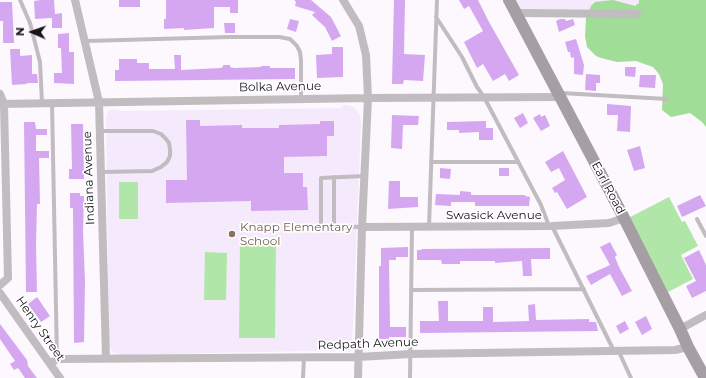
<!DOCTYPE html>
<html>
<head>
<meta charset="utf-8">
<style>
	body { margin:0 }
	#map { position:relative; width:706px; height:378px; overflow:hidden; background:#fcf8fe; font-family:Montserrat,sans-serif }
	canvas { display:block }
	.north { position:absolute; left:12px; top:12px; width:40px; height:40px; -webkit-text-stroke:3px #fff; paint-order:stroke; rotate:272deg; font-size:11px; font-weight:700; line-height:16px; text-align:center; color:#171519 }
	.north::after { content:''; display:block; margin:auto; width:14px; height:18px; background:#171519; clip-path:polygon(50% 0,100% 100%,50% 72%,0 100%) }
</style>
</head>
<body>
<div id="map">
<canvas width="706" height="378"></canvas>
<div class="north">N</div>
</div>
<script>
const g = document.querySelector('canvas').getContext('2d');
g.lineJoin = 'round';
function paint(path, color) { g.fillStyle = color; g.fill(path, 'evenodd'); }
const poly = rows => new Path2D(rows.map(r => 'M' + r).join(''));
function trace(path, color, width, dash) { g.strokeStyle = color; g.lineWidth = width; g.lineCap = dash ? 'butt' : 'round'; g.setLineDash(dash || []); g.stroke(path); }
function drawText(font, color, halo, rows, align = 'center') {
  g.font = font + ' Montserrat,sans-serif'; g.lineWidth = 3.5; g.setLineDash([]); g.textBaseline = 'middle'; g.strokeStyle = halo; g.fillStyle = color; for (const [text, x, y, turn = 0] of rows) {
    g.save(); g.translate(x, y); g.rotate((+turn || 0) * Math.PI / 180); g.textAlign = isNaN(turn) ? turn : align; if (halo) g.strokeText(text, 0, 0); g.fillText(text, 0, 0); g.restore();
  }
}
paint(poly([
	[514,0,678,0,680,13,520,10],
	[343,105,348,105,355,108,360,116,361,122,352,350,118,355,112,352,109,346,106,117,108,110,115,109,123,111,342,108]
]), '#f4eafb');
paint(poly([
	[119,182,138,182,138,219,119,219],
	[669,197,682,222,685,221,698,246,681,255,693,279,668,292,630,217],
	[240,241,276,241,275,338,239,338],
	[205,252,227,253,226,300,204,300]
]), '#b0e7a9');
paint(poly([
	[613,0,635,6,639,3,639,0,706,0,706,127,702,122,690,113,671,117,662,110,663,84,659,74,653,67,636,61,617,62,601,58,596,56,587,47,585,36,586,18,591,6,595,2]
]), '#a0dd97');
paint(poly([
	[41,0,54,0,55,14,62,13,62,28,52,28,52,18,35,19,34,1],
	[119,0,140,0,140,7,119,7],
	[166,0,238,0,238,13,230,13,230,7,214,7,214,28,184,30,184,28,164,29,164,19,166,19],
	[294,0,311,0,331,17,341,36,332,41,325,27,312,15,315,12,295,6,296,2],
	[394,0,405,0,404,54,425,55,423,81,404,80,403,84,392,84],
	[459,0,479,0,478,0,489,22,519,75,509,81,505,74,493,81,483,64,477,68,464,42,483,31,469,6,464,9],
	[0,2,12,2,14,43,3,43,3,21,0,21],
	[290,19,299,21,296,32,287,29],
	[560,19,565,19,566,21,573,19,575,25,559,32,556,21],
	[224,23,235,23,235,33,225,33],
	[69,33,69,52,74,52,74,84,54,83,54,73,62,73,61,48,58,48,58,34],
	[576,39,584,65,583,75,574,74,574,57,571,58,570,52,568,52,565,42],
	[332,47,343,47,343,77,317,78,316,55,332,54],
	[10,49,20,49,20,56,32,55,32,74,37,74,38,83,27,83,27,84,12,85],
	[174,55,181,55,181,70,220,68,223,67,223,65,230,65,230,67,234,68,261,67,261,66,270,66,270,68,295,68,295,79,115,81,115,70,119,70,119,59,137,59,137,63,149,63,149,69,175,69],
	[625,67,636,67,635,77,625,76],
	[586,74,600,75,600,83,596,83,596,91,585,90],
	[640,75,656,75,655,88,639,87],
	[607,104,631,106,630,132,617,131,618,115,607,115],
	[523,113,528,123,520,128,514,118],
	[540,114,541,117,545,115,550,126,541,131,533,118],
	[392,115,419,116,418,125,403,125,402,149,391,148],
	[186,120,200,120,200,126,242,125,242,128,279,128,279,125,320,124,320,121,334,121,334,136,327,136,327,156,284,157,284,173,303,173,303,187,307,187,308,210,251,211,251,201,166,203,166,180,187,180],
	[486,121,486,128,493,128,493,140,479,140,479,132,459,133,459,130,447,130,447,122],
	[24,122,35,122,36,129,47,129,47,135,36,135,36,151,49,151,49,158,39,158,40,204,37,204,36,244,37,292,26,292],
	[71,124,83,124,84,179,69,179,69,169,72,169],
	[640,146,645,168,634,171,627,150],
	[563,151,587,197,567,209,557,192,555,193,552,188,565,180,559,168,551,172,545,162],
	[440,168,451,169,450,179,440,178],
	[499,168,509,168,509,176,499,176],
	[389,181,400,181,400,197,418,197,418,207,388,209],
	[460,191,471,192,471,195,525,195,525,196,530,197,529,206,475,206,475,202,451,202,451,206,435,205,436,194,460,195],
	[70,193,80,193,80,196,84,196,83,231,85,282,84,342,74,343,73,208,70,208],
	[700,195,706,206,682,217,677,206],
	[610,242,617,255,615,257,619,267,632,291,622,296,610,274,591,285,586,276,610,265,600,247],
	[408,247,408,257,396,257,396,260,389,260,390,327,406,327,406,337,389,337,389,339,379,339,379,266,381,266,381,248],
	[550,248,550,259,531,259,532,276,523,276,522,261,495,263,495,261,460,261,460,264,442,264,441,260,417,260,417,250,422,250,421,249],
	[699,250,706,265,706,291,692,298,686,286,696,281,684,258],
	[37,297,50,316,41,322,28,304],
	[438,301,448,301,448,321,483,321,483,307,493,307,493,322,529,321,528,305,535,304,536,320,589,319,589,322,596,322,598,331,420,333,420,321,439,321],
	[646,316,652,329,642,335,635,322],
	[625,321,629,329,620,334,616,326],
	[0,324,27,360,28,366,37,378,25,378,18,368,14,370,10,364,15,361,0,339]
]), '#d5a7f1');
trace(poly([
	[20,0,30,23,40,62,42,103],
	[436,17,462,57,477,87,484,97,541,205,549,226],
	[86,41,229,37,279,37,290,39,297,46,300,52,301,60,301,99],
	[561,93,667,99],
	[52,103,57,359],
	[100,131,153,131,161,134,166,139,169,143,170,149,170,156,167,162,161,167,152,171,101,172],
	[431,162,518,162],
	[697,219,706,236],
	[334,226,334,177],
	[429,226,437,0],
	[552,226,614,351],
	[362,227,321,226,321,178,364,176],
	[412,290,584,289],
	[619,352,631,378],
	[303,378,304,357],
	[410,378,412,227]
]), '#c1bcbf', 4);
trace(poly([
	[75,0,99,102,106,358],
	[343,0,359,26,366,55,368,98,362,227,358,378],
	[516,13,637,14],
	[0,94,4,104,8,278,0,285],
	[0,104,368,98,560,97],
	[362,227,552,226,609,223,624,218],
	[0,293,60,378],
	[680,329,706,315],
	[50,364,57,359,358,357,411,354,675,350,688,347]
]), '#c1bcbf', 8);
trace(poly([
	[509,0,624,218,680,329,688,347,705,378]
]), '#a59ea2', 12);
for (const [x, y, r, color] of [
	[232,234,4,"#8d6e63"]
]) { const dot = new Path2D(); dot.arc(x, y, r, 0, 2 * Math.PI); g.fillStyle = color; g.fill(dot); trace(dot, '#fff', 1.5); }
drawText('12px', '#171519', '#fff', [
	["Bolka Avenue",280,87,-1],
	["Indiana Avenue",89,178,-92],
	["Earl Road",608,188,62],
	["Swasick Avenue",494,215],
	["Henry Street",40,329,55],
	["Redpath Avenue",368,344,-2]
]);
drawText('12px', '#785e54', '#fff', [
	["Knapp Elementary",240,227],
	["School",240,241]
], 'left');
</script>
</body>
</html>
